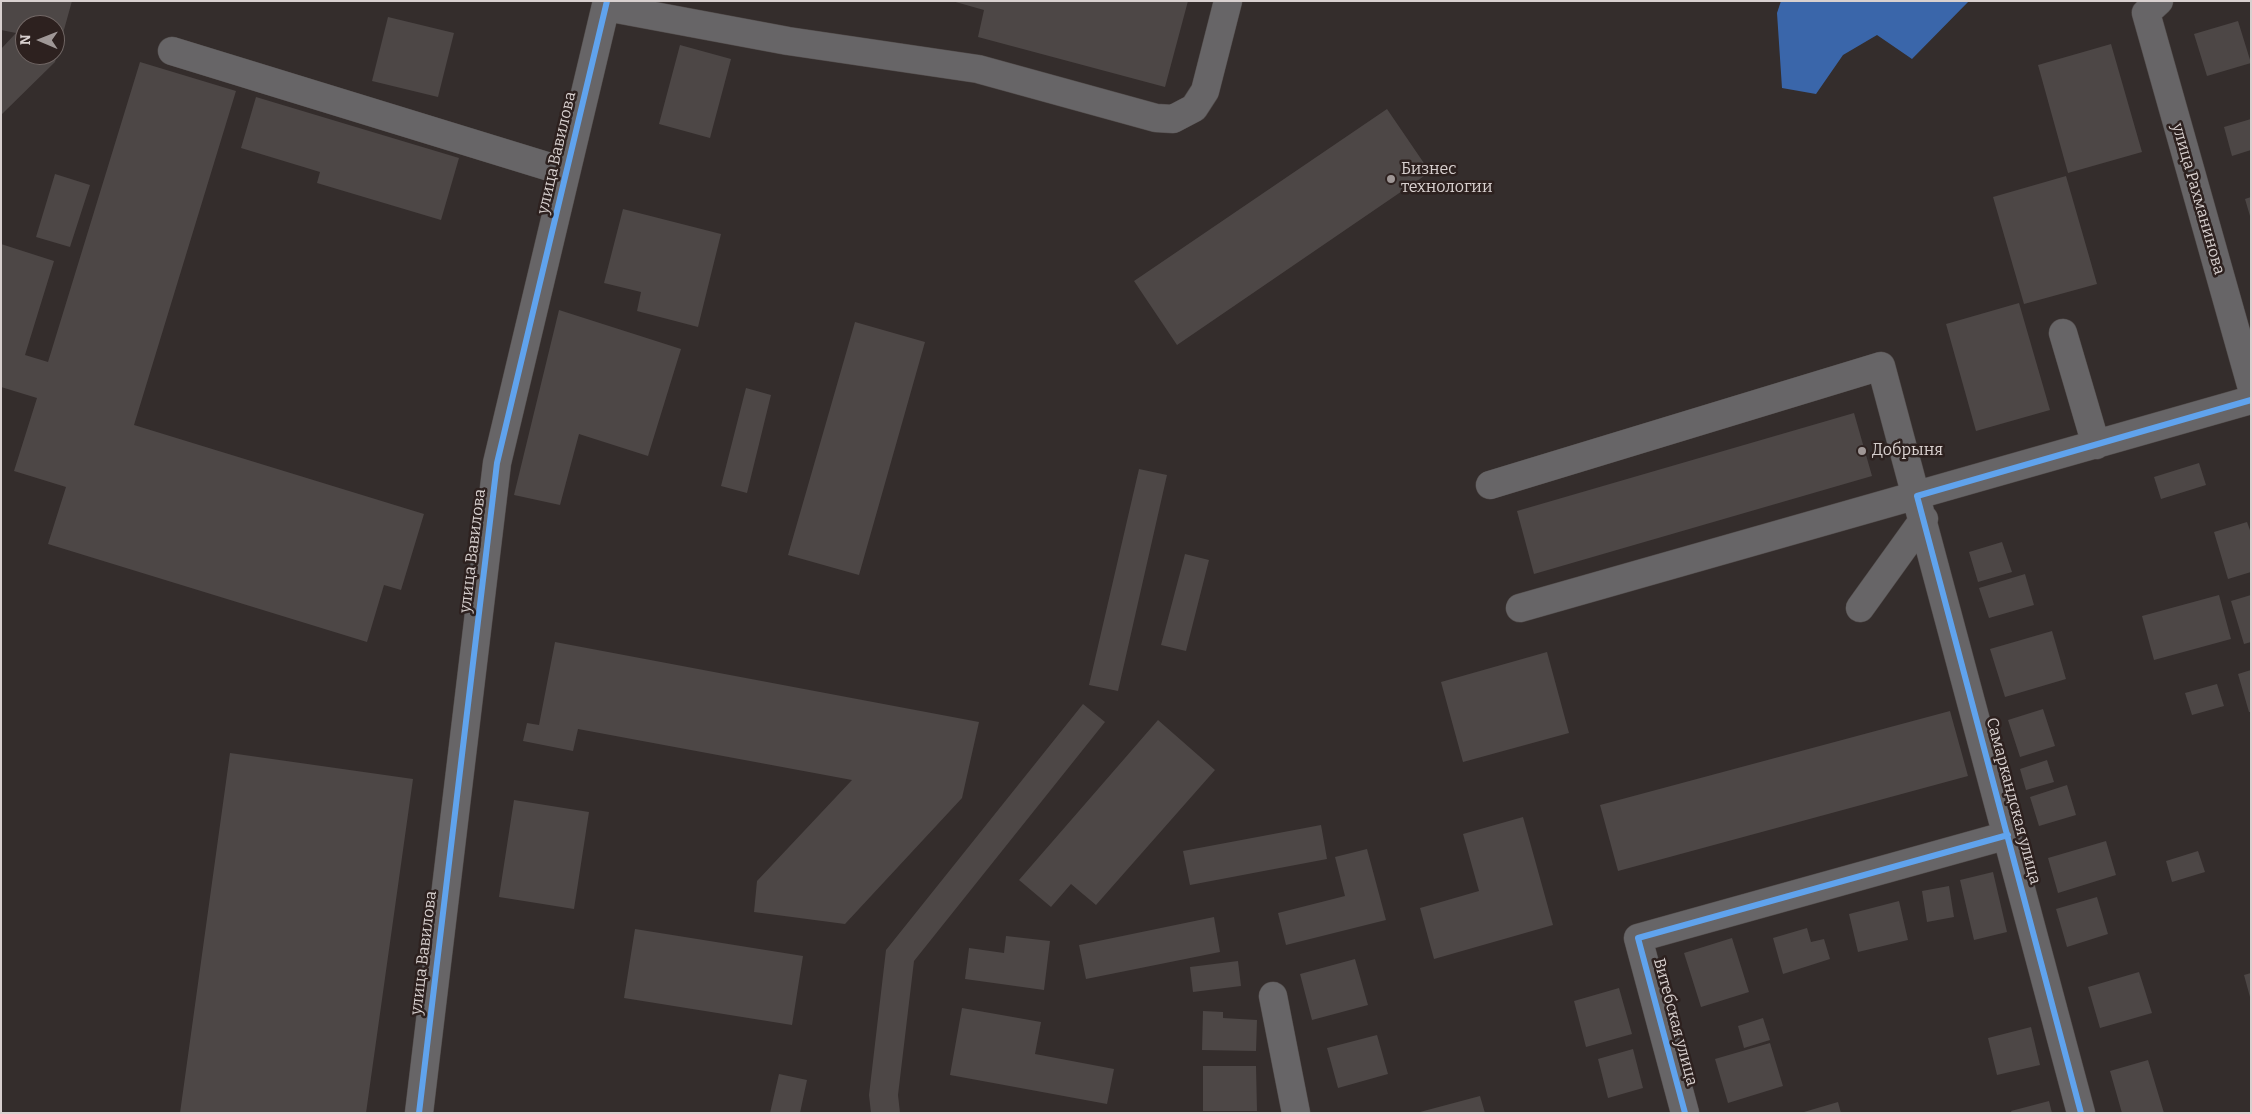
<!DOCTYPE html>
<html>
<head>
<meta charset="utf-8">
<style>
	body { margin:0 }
	#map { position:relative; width:2252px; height:1114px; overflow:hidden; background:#342d2c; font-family:Bitter,serif }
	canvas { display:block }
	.frame { position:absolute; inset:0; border:2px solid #d8d0cf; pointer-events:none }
	.north { position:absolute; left:15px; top:15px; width:50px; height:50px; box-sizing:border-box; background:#2d211f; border:1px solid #716765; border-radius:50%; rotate:271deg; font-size:14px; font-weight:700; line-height:20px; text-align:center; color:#d8d0cf }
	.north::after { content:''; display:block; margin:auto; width:18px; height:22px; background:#9f9796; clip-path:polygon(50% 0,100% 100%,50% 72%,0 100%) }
</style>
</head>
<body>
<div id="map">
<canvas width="2252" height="1114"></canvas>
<div class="frame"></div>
<div class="north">N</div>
</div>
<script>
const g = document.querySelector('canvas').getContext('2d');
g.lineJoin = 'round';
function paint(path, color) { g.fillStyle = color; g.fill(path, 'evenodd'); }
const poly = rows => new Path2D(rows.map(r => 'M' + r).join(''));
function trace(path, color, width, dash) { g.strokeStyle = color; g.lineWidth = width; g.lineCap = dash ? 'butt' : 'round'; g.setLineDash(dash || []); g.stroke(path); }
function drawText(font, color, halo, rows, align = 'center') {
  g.font = font + ' Bitter,serif'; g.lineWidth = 5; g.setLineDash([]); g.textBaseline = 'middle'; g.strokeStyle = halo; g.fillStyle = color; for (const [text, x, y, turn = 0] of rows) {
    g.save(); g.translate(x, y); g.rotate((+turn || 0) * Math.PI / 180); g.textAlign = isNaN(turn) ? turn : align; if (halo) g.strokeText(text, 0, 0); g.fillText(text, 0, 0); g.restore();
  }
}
paint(poly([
	[1781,1,1969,1,1912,59,1877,35,1843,55,1816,94,1782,88,1777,13]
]), '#3a66aa');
paint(poly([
	[1,1,72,1,55,62,1,115,1,49,16,33,1,30],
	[25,25,55,25,55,55,25,55],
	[952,1,1188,1,1165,87,978,37,984,10],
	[388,17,454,33,438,97,372,81],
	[2238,21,2251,63,2207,76,2194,34],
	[2111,44,2142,152,2068,173,2038,65],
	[680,45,731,59,710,138,659,124],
	[140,62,236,91,134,425,424,514,401,590,384,585,367,642,48,544,66,487,14,471,37,398,1,387,1,244,54,261,25,355,48,362],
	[256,97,459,158,441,220,317,183,320,172,241,148],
	[1387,109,1430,172,1177,345,1134,281],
	[2251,119,2251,150,2232,156,2224,127],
	[55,174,90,185,70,247,36,237],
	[2066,176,2097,284,2024,304,1993,197],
	[2251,197,2251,216,2250,216,2245,199],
	[623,209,721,234,698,327,637,311,641,292,604,283],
	[2019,303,2050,410,1976,431,1946,324],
	[559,310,681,349,648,456,579,434,560,505,514,495],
	[855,322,925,342,859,575,788,555],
	[746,388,771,395,747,493,721,486],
	[1854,413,1872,476,1534,574,1517,511],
	[2199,463,2206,485,2161,499,2154,477],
	[1139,469,1167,475,1118,691,1089,685],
	[2247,522,2251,533,2251,572,2228,579,2214,532],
	[2002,542,2012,572,1978,582,1969,552],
	[1185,554,1209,560,1186,651,1161,645],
	[2025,574,2034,605,1989,618,1979,588],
	[2219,595,2231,639,2154,660,2142,616],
	[2251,595,2251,642,2244,644,2231,601],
	[2052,631,2066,679,2005,697,1990,649],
	[555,642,979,722,962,798,845,924,754,912,757,881,852,780,578,729,573,751,523,741,527,723,539,725],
	[1547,652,1569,733,1463,762,1441,682],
	[2251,670,2251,712,2249,712,2238,674],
	[2217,684,2224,706,2192,715,2185,693],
	[1083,704,1105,722,914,961,898,1095,900,1113,871,1113,869,1095,886,950],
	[2043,709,2055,746,2020,757,2008,720],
	[1950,711,1968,776,1618,871,1600,805],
	[1158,720,1215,770,1096,905,1071,884,1051,907,1019,880],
	[230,753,413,779,366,1113,180,1113],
	[2047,760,2054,782,2026,790,2020,769],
	[2067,785,2076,815,2039,826,2030,797],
	[514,800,589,812,574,909,499,897],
	[1523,817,1553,925,1434,959,1420,908,1479,891,1463,834],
	[1321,825,1327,859,1190,885,1183,851],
	[2106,841,2116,875,2058,893,2048,858],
	[1367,849,1386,920,1286,945,1278,913,1345,896,1335,857],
	[2198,851,2205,872,2172,882,2166,861],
	[1993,872,2007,932,1974,940,1960,880],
	[1949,886,1954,917,1927,922,1922,891],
	[2097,897,2108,934,2067,947,2056,909],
	[1899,901,1908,940,1858,952,1849,914],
	[1214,917,1220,952,1086,979,1079,945],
	[1807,928,1811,942,1824,939,1830,959,1783,974,1773,938],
	[635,929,803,956,792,1025,624,998],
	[1006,936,1050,941,1044,990,965,979,969,948,1004,953],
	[1732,938,1749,992,1701,1007,1684,953],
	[1355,959,1368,1005,1312,1020,1300,974],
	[1238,961,1241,986,1193,992,1190,967],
	[2139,972,2152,1013,2100,1028,2088,987],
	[2251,973,2251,997,2250,997,2244,975],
	[1619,988,1632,1034,1586,1047,1574,1001],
	[962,1008,1041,1022,1035,1054,1114,1069,1107,1104,950,1075],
	[1203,1011,1223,1012,1223,1018,1257,1020,1256,1051,1202,1050],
	[1763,1018,1770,1040,1744,1048,1738,1026],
	[2031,1027,2040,1065,1997,1075,1988,1038],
	[1377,1035,1388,1074,1338,1088,1327,1048],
	[1770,1043,1783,1086,1728,1103,1715,1059],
	[1633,1049,1643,1088,1608,1098,1598,1059],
	[2148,1060,2164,1113,2122,1113,2110,1071],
	[1203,1066,1256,1066,1257,1111,1203,1111],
	[779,1074,807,1080,800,1113,770,1113],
	[1480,1096,1485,1113,1420,1113,1420,1112],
	[2049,1101,2052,1113,2012,1113,2011,1111],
	[1838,1102,1841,1113,1804,1113,1804,1112]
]), '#4d4746');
const minor = poly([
	[2159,1,2146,13,2251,385],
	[606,7,788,41,978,69,1156,118,1173,119,1194,108,1205,91,1228,1],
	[172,51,566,172],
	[2063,333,2096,445],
	[1490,485,1881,366,2081,1113],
	[1520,608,2251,400],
	[1860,608,1924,519],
	[1273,996,1296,1113],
	[419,1113,497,463,607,1],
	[1685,1113,1638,938,2008,835]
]);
trace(minor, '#514b4a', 29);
trace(minor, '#676567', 28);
trace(poly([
	[419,1113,497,463,607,1],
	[1685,1113,1638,938,2008,835],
	[2081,1113,1917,496,2251,400]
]), '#60a3ed', 6);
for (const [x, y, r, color] of [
	[1391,179,5,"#9f9796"],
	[1862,451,5,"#9f9796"]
]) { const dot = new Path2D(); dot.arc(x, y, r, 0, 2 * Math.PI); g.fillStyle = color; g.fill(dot); trace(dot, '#2d211f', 2); }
drawText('16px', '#d8d0cf', '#2d211f', [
	["улица Вавилова",557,153,-77],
	["улица Рахманинова",2198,199,74],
	["улица Вавилова",473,551,-83],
	["Самаркандская улица",2013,801,75],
	["улица Вавилова",424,953,-83],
	["Витебская улица",1675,1022,75]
]);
drawText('16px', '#d8d0cf', '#2d211f', [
	["Бизнес",1401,170],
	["технологии",1401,188],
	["Добрыня",1872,451]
], 'left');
</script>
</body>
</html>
